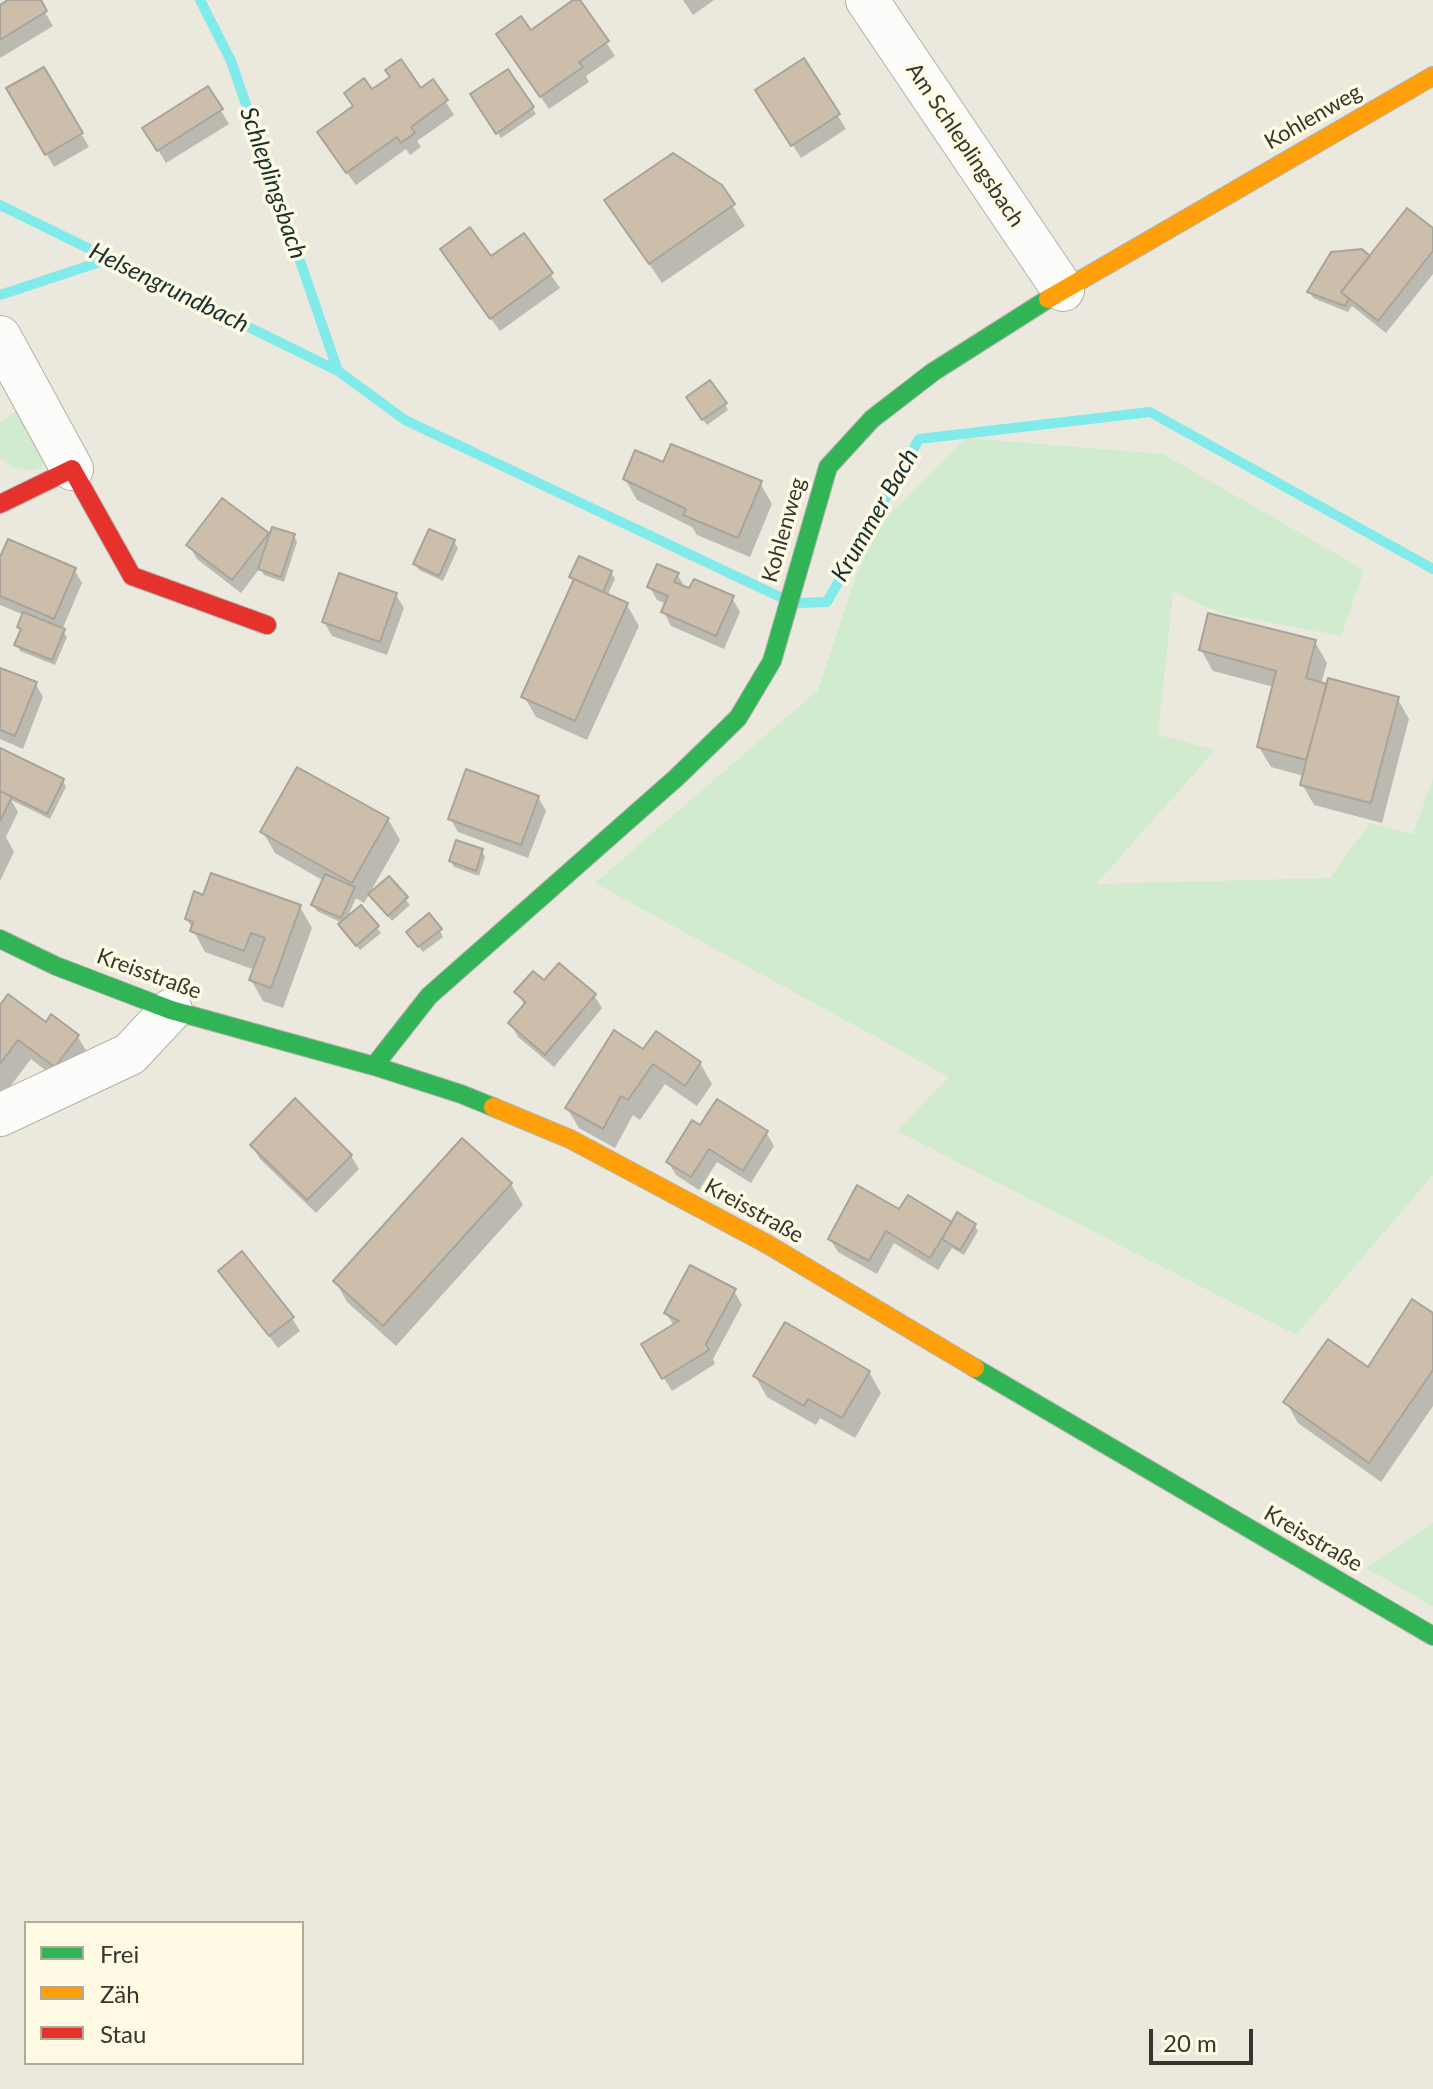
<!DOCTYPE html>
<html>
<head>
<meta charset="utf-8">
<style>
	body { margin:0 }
	#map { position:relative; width:1433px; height:2089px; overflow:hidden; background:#ebe9dd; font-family:Lato,sans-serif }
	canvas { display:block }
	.legend { position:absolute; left:24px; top:1921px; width:280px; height:144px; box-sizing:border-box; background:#fefae4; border:2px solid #aeab9b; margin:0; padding:10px 14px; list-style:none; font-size:24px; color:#37352d }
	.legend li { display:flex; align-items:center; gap:16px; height:40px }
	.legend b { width:40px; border:2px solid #aeab9b }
	.scale { position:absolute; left:1149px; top:2029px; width:104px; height:36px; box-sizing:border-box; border:4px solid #37352d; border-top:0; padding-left:10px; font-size:24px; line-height:28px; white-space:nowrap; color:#37352d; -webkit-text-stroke:6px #fefae4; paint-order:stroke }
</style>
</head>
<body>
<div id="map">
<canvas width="1433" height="2089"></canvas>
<ul class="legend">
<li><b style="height:10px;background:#30b455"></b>Frei</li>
<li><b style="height:10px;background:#ff9f0a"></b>Zäh</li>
<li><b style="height:10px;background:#e5322d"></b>Stau</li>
</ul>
<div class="scale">20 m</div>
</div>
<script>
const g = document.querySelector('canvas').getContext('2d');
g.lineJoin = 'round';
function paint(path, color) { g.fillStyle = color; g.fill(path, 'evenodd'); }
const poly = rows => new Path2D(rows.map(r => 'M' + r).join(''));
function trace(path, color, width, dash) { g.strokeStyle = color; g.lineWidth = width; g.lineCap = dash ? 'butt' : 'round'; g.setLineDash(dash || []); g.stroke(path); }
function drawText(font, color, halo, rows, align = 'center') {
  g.font = font + ' Lato,sans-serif'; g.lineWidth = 7; g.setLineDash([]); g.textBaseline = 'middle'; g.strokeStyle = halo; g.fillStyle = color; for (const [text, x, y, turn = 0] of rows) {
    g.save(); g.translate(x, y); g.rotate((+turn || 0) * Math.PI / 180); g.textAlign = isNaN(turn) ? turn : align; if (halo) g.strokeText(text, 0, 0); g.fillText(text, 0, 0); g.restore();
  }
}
paint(poly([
	[25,405,54,459,35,470,13,468,0,458,0,422],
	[966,438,1163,454,1364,570,1341,636,1221,613,1173,592,1158,735,1215,750,1096,884,1330,878,1370,823,1413,834,1433,778,1433,1175,1296,1335,897,1131,949,1077,595,883,818,690,870,535],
	[1433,1523,1433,1606,1366,1568]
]), '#d0ebcd');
paint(poly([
	[12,0,38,0,53,26,0,58,0,7],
	[578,0,615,56,586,76,589,82,549,109,507,48],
	[683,0,714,0,693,15],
	[804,61,846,129,801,158,766,104],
	[43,69,89,147,54,167,9,89],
	[508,71,536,114,501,138,472,95],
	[433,82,454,115,417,141,421,147,410,155,406,149,356,185,327,146,372,92,421,91],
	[208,89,229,124,166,163,153,142],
	[721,187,745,226,662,283,607,201],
	[1433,230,1433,274,1386,333,1352,306,1348,312,1313,298,1310,292,1370,259],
	[523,235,560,288,500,331,450,263,491,259],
	[692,404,725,404,728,410,707,425],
	[664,465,760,483,772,504,750,557,697,535,692,527,637,500,625,479],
	[267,534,270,540,294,536,297,542,284,582,264,575,260,568,241,593,197,559,189,545],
	[454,542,458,548,443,581,419,570,415,564],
	[0,562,74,569,82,583,62,630,67,637,55,665,20,651,17,645,22,632,19,627,24,615,0,605],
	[611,572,615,579,607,596,627,605,639,626,587,740,536,717,524,696,575,583,571,577],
	[677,574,686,589,732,598,740,612,724,649,671,626,664,612,667,604,657,600,649,586],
	[396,595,404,608,387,655,332,636,324,622],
	[1315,642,1327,663,1321,684,1397,698,1409,719,1382,823,1314,805,1302,784,1304,776,1271,767,1259,747,1274,687,1213,671,1201,650],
	[0,670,35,683,43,697,23,749,0,739],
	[0,751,63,781,66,787,50,819,11,800,18,812,6,837,14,852,0,881],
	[538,797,546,811,528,858,458,832,450,818],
	[388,819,400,840,364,903,356,898,346,920,361,907,381,933,360,950,344,930,342,923,317,911,313,905,324,881,275,853,263,832],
	[482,851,485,857,479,876,454,867,451,861],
	[389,879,410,905,392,921,374,901],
	[205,898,300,907,312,928,283,1008,263,1001,251,980,255,970,205,952,187,919],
	[440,931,443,937,423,952,412,938],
	[544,983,594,995,602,1008,554,1067,518,1037,510,1023,525,1006,517,993],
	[0,1008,78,1037,90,1057,67,1087,31,1059,0,1100],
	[644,1052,700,1063,712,1084,697,1106,665,1084,640,1120,633,1115,615,1148,579,1128,567,1108],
	[701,1128,766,1132,774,1146,751,1183,717,1162,699,1190,676,1175,668,1162],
	[252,1145,351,1156,359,1169,316,1213,260,1159],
	[511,1184,523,1205,396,1346,347,1302,336,1282],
	[900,1211,953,1224,974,1225,978,1231,964,1255,952,1248,938,1270,894,1243,877,1274,838,1252,830,1239],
	[221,1271,292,1318,300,1331,278,1348],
	[734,1291,742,1305,713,1359,715,1364,672,1391,643,1345,674,1326,666,1313],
	[1433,1315,1433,1406,1381,1482,1298,1423,1286,1402,1369,1370],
	[869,1372,881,1393,855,1438,820,1418,816,1425,767,1397,755,1376]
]), '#0003');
trace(poly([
	[200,0,231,61,338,371],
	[0,205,338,371,405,420,780,597],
	[0,295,109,259],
	[799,603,827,602,919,439,1150,412,1433,569]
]), '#81eaea', 10);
const building = poly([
	[8,0,41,0,47,11,0,40,0,5,8,0],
	[573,0,580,0,609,41,579,62,583,67,540,97,496,34,521,16,531,30,573,0],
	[804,58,840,114,791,146,755,90,804,58],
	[401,59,421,88,433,79,448,100,411,127,415,133,401,143,397,137,346,173,317,132,353,106,344,93,364,78,372,89,390,77,385,70,401,59],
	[44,67,83,133,45,155,6,88,44,67],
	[508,69,534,107,496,134,470,94,508,69],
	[208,86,223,109,157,151,142,128,208,86],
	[673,153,722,185,735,204,649,264,604,200,673,153],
	[1407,208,1433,228,1433,251,1378,321,1341,292,1407,208],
	[470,227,491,256,524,233,553,273,490,319,440,249,470,227],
	[1362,249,1370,256,1341,292,1349,299,1345,306,1307,292,1331,252,1362,249],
	[710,380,727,403,702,420,686,397,710,380],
	[671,444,762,481,738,538,683,515,686,509,623,479,635,450,663,462,671,444],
	[222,498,269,533,232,580,186,545,222,498],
	[272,527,295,534,281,577,258,569,272,527],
	[429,529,455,540,439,576,413,564,429,529],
	[8,539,76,568,54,619,0,596,0,557,8,539],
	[579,556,612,571,603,592,569,577,579,556],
	[657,564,679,573,674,582,689,588,694,579,734,596,716,636,661,612,668,596,647,587,657,564],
	[339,573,397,593,380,642,322,622,339,573],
	[574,579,628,603,575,721,521,697,574,579],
	[23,612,65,629,52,660,14,645,21,629,17,627,23,612],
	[1208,613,1316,640,1306,678,1327,684,1306,760,1257,747,1276,671,1199,650,1208,613],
	[0,668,37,682,15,736,0,730,0,668],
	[1328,678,1399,697,1371,803,1300,785,1328,678],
	[0,748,64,779,47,814,0,791,0,748],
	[297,767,389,818,352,883,260,832,297,767],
	[466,769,539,796,521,845,448,819,466,769],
	[0,791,12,797,0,821,0,791],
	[456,840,483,849,476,871,449,861,456,840],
	[211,873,301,905,271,988,249,980,265,938,251,933,244,951,190,931,193,922,185,919,194,891,203,895,211,873],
	[325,874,355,887,341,918,311,905,325,874],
	[389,876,408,897,388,916,368,894,389,876],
	[361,905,379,926,356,946,338,924,361,905],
	[429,913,442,929,418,947,406,932,429,913],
	[559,963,596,994,545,1055,508,1023,526,1002,514,992,533,971,544,980,559,963],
	[8,994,46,1022,51,1014,79,1035,55,1067,18,1040,0,1064,0,1005,8,994],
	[614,1030,643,1049,656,1031,701,1062,685,1086,653,1064,628,1100,621,1096,603,1129,565,1108,614,1030],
	[295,1098,352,1155,307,1200,250,1145,295,1098],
	[717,1099,768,1131,743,1171,709,1149,691,1177,666,1162,692,1120,700,1125,717,1099],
	[462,1138,512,1183,383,1326,333,1281,462,1138],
	[857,1185,899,1209,908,1195,952,1222,930,1258,886,1231,869,1261,828,1239,857,1185],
	[957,1212,976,1224,960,1250,942,1239,957,1212],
	[242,1251,294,1317,269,1336,218,1271,242,1251],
	[690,1265,736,1289,706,1344,709,1350,662,1379,641,1344,679,1321,664,1313,690,1265],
	[1412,1299,1433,1313,1433,1370,1369,1463,1283,1402,1328,1339,1368,1367,1412,1299],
	[785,1322,870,1371,842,1418,808,1399,804,1406,753,1376,785,1322]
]);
paint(building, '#ccbeaa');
trace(building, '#a8a49c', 2);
const street = poly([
	[867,0,1063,290],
	[0,337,72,469],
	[0,1115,130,1054,171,1010]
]);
const fast = poly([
	[0,939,56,966,171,1010,374,1066,461,1094,493,1107],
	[374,1066,429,996,676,778,738,718,772,661,828,467,872,419,933,372,1048,299],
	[975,1368,1433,1636]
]);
const slow = poly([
	[1048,299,1433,76],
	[493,1107,570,1139,767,1244,975,1368]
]);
const jam = poly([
	[0,504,72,469,132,576,267,625]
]);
trace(street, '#b3b1a8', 44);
trace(fast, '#b3b1a8', 20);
trace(slow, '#b3b1a8', 20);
trace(jam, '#b3b1a8', 20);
trace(street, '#fcfcfa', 42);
trace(fast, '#30b455', 18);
trace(slow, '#ff9f0a', 18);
trace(jam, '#e5322d', 18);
drawText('22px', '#37352d', '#fefae4', [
	["Kohlenweg",1313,117,-30],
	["Am Schleplingsbach",965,145,56],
	["Kohlenweg",784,530,-74],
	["Kreisstraße",149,974,20],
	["Kreisstraße",754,1211,29],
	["Kreisstraße",1313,1539,30]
]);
drawText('italic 24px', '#173031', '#fefae4', [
	["Schleplingsbach",273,183,71],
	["Helsengrundbach",169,288,26],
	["Krummer Bach",875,515,-60]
]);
</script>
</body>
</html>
